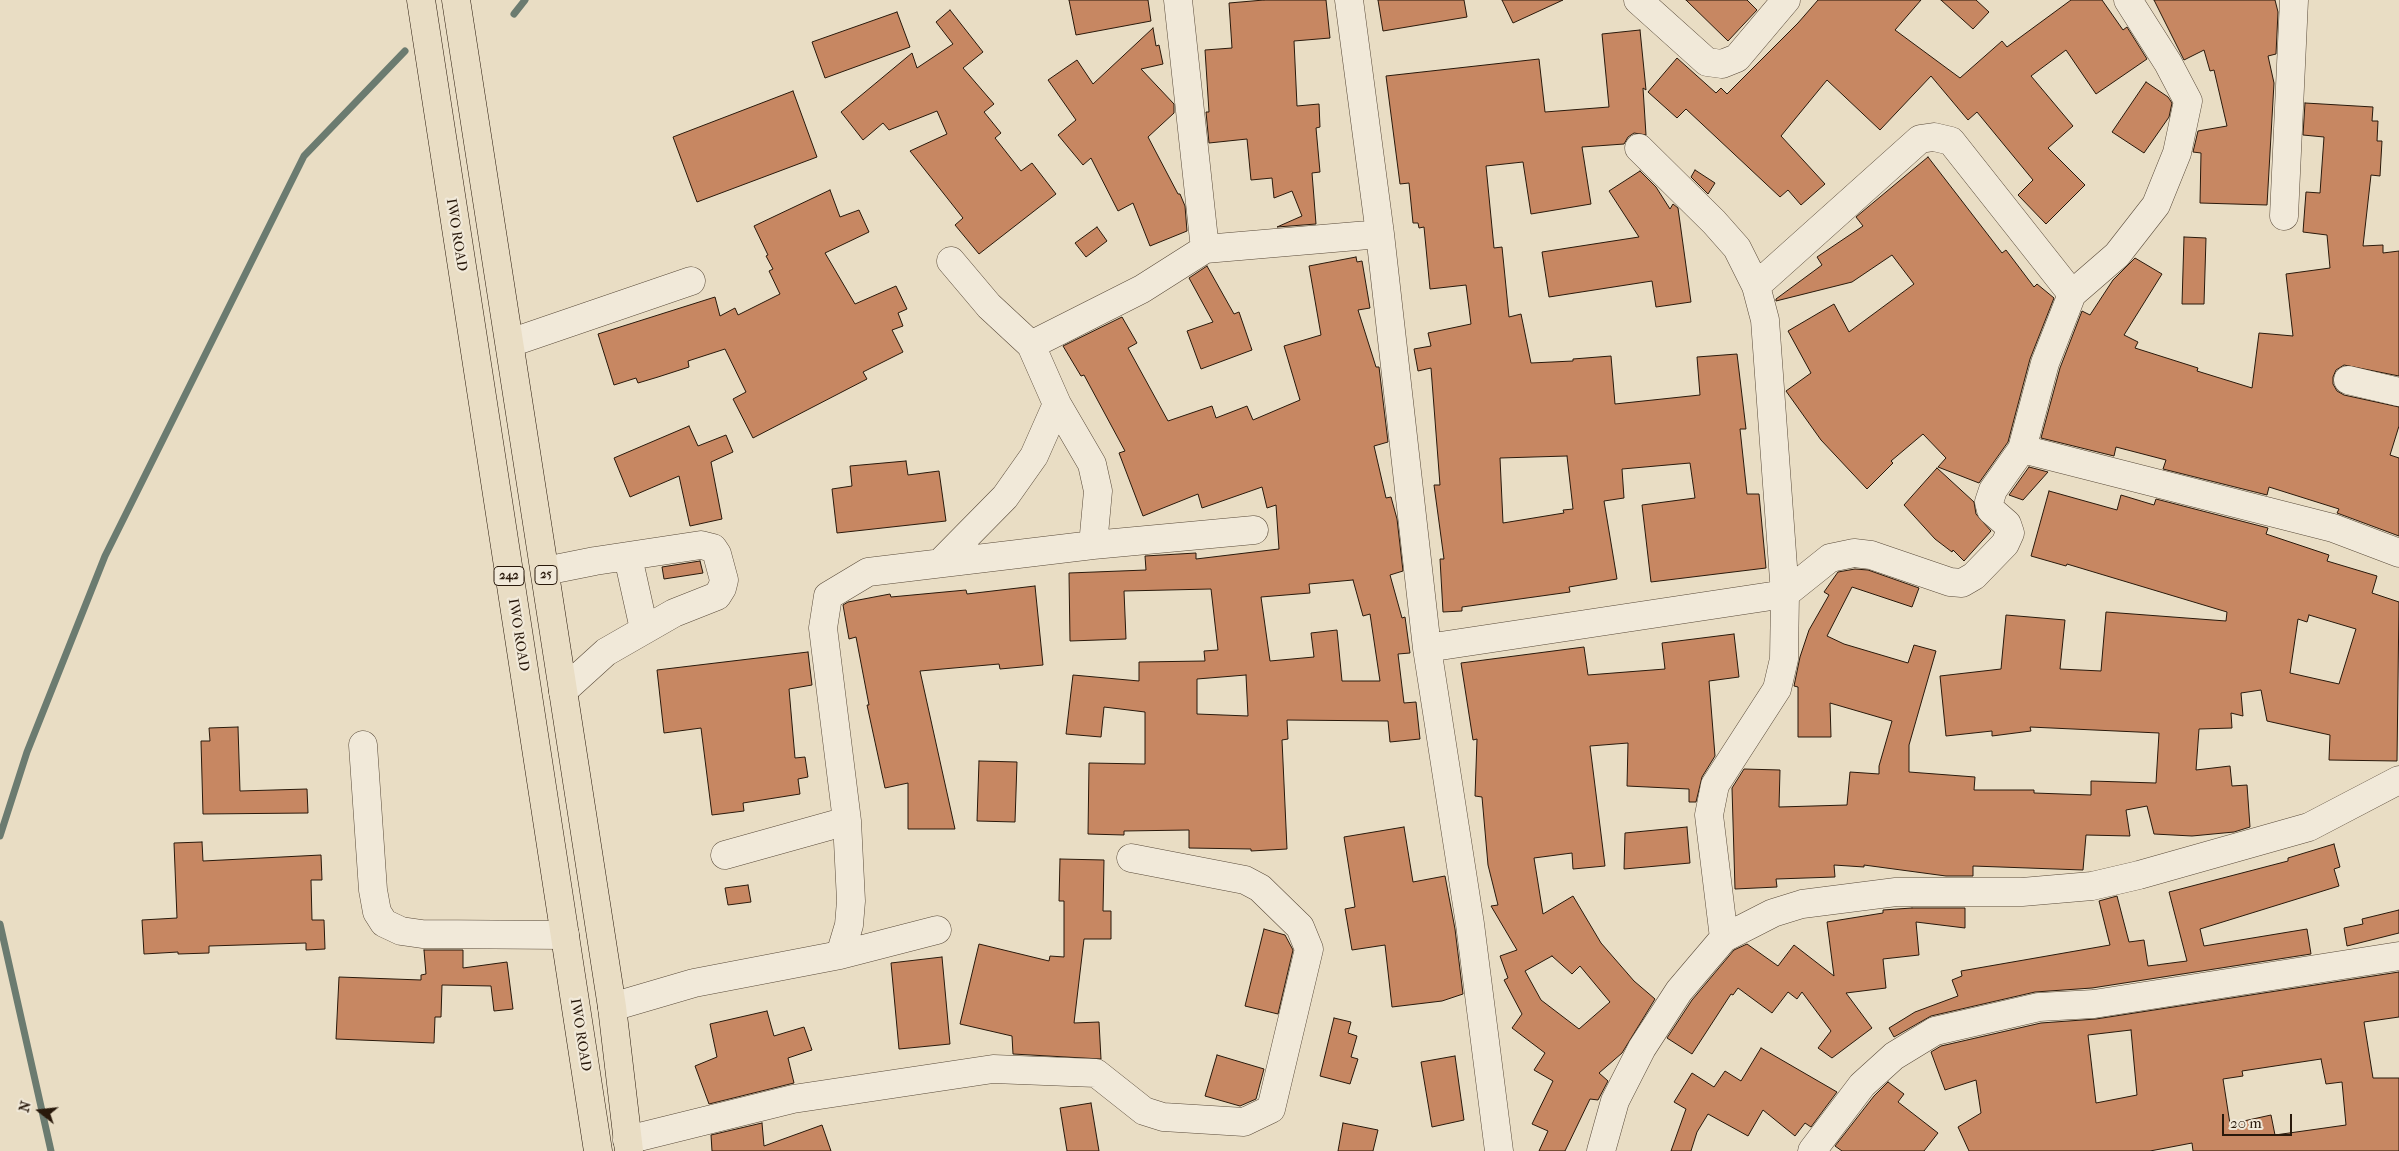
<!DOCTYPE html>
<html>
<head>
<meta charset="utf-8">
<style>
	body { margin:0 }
	#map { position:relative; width:2399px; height:1151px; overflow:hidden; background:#e9ddc4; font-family:"IM FELL French Canon",serif }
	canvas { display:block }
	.north { position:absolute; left:15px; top:1086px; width:50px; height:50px; -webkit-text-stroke:4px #f1e9d9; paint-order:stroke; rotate:286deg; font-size:14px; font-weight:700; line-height:20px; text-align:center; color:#29190b }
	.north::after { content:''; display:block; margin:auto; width:18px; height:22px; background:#29190b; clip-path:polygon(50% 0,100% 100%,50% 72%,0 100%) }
	.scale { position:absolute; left:2222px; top:1114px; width:70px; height:22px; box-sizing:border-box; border:2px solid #29190b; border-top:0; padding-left:6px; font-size:15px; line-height:18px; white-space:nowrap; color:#29190b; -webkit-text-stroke:4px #f1e9d9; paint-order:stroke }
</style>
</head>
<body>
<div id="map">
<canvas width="2399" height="1151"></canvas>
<div class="north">N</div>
<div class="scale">20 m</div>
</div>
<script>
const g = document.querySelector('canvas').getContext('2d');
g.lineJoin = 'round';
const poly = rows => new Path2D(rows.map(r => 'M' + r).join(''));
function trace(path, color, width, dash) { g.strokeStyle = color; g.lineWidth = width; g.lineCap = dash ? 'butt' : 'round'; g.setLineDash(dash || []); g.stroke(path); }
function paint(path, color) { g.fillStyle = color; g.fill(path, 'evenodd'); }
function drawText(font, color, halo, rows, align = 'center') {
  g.font = font + ' "IM FELL French Canon",serif'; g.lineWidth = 4.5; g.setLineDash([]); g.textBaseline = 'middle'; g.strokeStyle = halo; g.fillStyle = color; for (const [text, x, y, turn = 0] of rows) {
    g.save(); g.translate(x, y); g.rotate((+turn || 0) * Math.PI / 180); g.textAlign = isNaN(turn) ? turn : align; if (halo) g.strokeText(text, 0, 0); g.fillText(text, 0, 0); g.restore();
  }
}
trace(poly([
	[514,14,525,0],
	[0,836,27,752,105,556,304,156,405,51],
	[0,924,51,1151]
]), '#6b7b70', 7);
const building = poly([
	[1069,0,1148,0,1151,21,1076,35,1069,0],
	[1264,0,1326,0,1330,38,1294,41,1297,106,1319,104,1320,127,1316,128,1320,172,1312,173,1316,224,1277,227,1302,216,1292,191,1274,198,1272,178,1251,180,1247,139,1209,143,1206,112,1209,112,1205,50,1232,48,1229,3,1264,0],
	[1378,0,1464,0,1467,17,1383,31,1378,0],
	[1502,0,1563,0,1513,23,1502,0],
	[1686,0,1747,0,1757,10,1728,41,1686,0],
	[1818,0,1921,0,1895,30,1960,78,2002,41,2007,47,2071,0,2102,0,2123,30,2127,27,2147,59,2096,94,2066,50,2031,76,2073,126,2048,148,2085,185,2046,224,2018,195,2033,180,1977,112,1968,120,1931,76,1880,130,1827,80,1781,136,1825,184,1801,205,1788,190,1780,197,1686,109,1677,118,1648,92,1677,58,1716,93,1721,88,1727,94,1798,23,1818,0],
	[1941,0,1976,0,1989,12,1973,29,1941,0],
	[2154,0,2275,0,2278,12,2276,54,2268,56,2274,83,2267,205,2200,203,2201,153,2193,152,2198,131,2227,126,2214,70,2210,71,2204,50,2184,60,2154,0],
	[950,10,983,52,963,68,994,104,984,112,1001,133,995,138,1021,171,1032,163,1056,194,979,254,955,225,963,218,910,151,947,134,937,111,889,130,883,123,863,140,841,112,912,53,917,68,953,44,936,22,950,10],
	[897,12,910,47,825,78,812,42,897,12],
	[1153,28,1156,46,1159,45,1163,64,1141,69,1174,104,1174,113,1148,137,1178,194,1180,194,1185,206,1187,231,1150,246,1133,203,1118,211,1091,158,1083,165,1058,135,1076,120,1048,80,1077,60,1093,84,1153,28],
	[1640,30,1646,90,1643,88,1646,135,1634,133,1628,137,1624,144,1582,147,1591,204,1531,214,1523,162,1486,166,1494,248,1502,247,1509,317,1521,314,1531,363,1573,361,1573,359,1611,356,1615,404,1700,395,1697,357,1737,354,1746,429,1740,429,1747,494,1759,494,1766,568,1651,582,1642,505,1695,498,1690,463,1622,469,1624,498,1604,501,1617,579,1569,587,1570,592,1462,607,1462,611,1443,612,1440,559,1444,559,1434,485,1440,485,1431,368,1418,371,1414,349,1431,346,1428,333,1471,324,1466,285,1430,289,1424,227,1419,228,1418,223,1413,223,1409,183,1400,184,1386,76,1539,59,1545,112,1609,107,1602,34,1640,30],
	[1567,456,1573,509,1563,510,1564,513,1503,523,1500,458,1567,456],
	[2146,82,2168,97,2172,103,2169,117,2144,153,2112,132,2146,82],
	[793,91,817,157,697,202,673,137,793,91],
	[2305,103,2373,107,2372,121,2378,121,2377,141,2382,141,2380,176,2371,175,2363,246,2383,245,2383,253,2399,251,2399,376,2344,365,2336,370,2333,377,2333,384,2337,391,2344,395,2399,407,2399,426,2390,455,2399,458,2399,536,2337,513,2339,509,2269,487,2267,495,2163,469,2166,460,2116,447,2114,456,2041,438,2060,368,2082,311,2090,315,2113,280,2135,258,2162,274,2124,335,2138,342,2135,348,2198,368,2197,371,2252,388,2259,333,2293,336,2286,274,2330,268,2327,235,2303,232,2306,192,2320,193,2324,137,2303,135,2305,103],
	[1928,157,2002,253,2006,250,2034,287,2037,284,2054,298,2030,359,2008,442,1979,483,1938,467,1946,458,1923,434,1891,461,1893,463,1867,489,1821,440,1786,391,1811,373,1788,331,1834,304,1849,332,1914,284,1892,255,1852,282,1776,301,1776,299,1822,265,1817,257,1863,226,1856,217,1928,157],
	[1695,170,1715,183,1708,194,1691,177,1695,170],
	[1640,171,1656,187,1670,209,1673,204,1678,208,1691,302,1656,307,1652,281,1549,297,1542,252,1639,237,1609,191,1640,171],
	[830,190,840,217,859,210,869,232,825,253,855,304,896,286,907,309,898,313,903,326,892,330,903,352,863,372,867,379,753,438,733,399,746,392,725,349,688,361,689,367,658,377,638,383,636,378,614,385,598,334,715,297,720,316,735,308,738,315,780,294,769,271,773,269,766,256,768,255,754,226,830,190],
	[1097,227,1107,241,1086,257,1075,243,1097,227],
	[2184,237,2206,238,2204,304,2182,304,2184,237],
	[1356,257,1357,262,1362,261,1370,308,1358,310,1376,367,1379,367,1388,442,1374,446,1386,498,1391,497,1397,519,1403,571,1390,575,1402,618,1405,617,1410,653,1398,654,1404,703,1416,702,1420,739,1390,742,1388,721,1287,720,1288,739,1282,740,1287,849,1251,851,1251,849,1189,848,1189,830,1124,831,1124,835,1088,834,1089,763,1145,764,1145,712,1104,707,1101,737,1066,734,1073,675,1139,681,1139,662,1205,661,1204,651,1218,650,1211,589,1124,591,1126,639,1070,641,1069,573,1146,570,1145,556,1196,553,1196,559,1279,549,1276,505,1267,508,1262,487,1202,508,1198,494,1143,516,1119,453,1125,451,1084,375,1081,376,1063,346,1122,317,1137,343,1128,348,1168,421,1212,406,1216,418,1247,406,1253,420,1300,400,1284,346,1321,335,1309,266,1356,257],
	[1353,580,1363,616,1370,614,1380,681,1342,681,1337,630,1311,633,1314,657,1270,661,1261,597,1310,593,1309,584,1353,580],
	[1246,675,1248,716,1197,714,1197,679,1246,675],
	[1207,266,1234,314,1239,312,1252,350,1201,369,1187,331,1213,322,1189,278,1207,266],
	[689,426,698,446,726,435,733,452,711,462,722,519,690,526,679,476,630,497,614,458,689,426],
	[906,461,908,475,939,471,946,521,837,533,832,489,852,486,850,466,906,461],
	[2029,467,2048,472,2023,500,2009,495,2029,467],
	[1937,468,1974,502,1976,514,1991,531,1964,561,1953,550,1952,552,1935,539,1904,505,1937,468],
	[2049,491,2117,510,2121,495,2154,505,2156,499,2268,528,2266,534,2329,555,2327,561,2377,576,2372,593,2399,602,2397,761,2329,760,2330,735,2267,721,2261,690,2241,693,2243,716,2231,713,2232,728,2199,729,2196,770,2230,766,2232,786,2247,785,2250,827,2234,832,2192,836,2154,834,2147,806,2126,810,2130,836,2086,835,2083,870,1973,866,1973,876,1946,876,1864,865,1864,867,1834,865,1835,877,1776,879,1777,887,1735,889,1732,788,1744,769,1780,770,1779,807,1847,805,1850,772,1879,774,1879,766,1892,721,1830,703,1831,737,1798,737,1798,687,1794,686,1800,657,1809,630,1829,595,1824,592,1838,572,1855,569,1868,570,1919,588,1912,607,1852,587,1827,636,1844,644,1908,663,1914,645,1936,651,1909,745,1909,772,1975,777,1974,790,2034,790,2034,793,2091,795,2091,781,2156,783,2159,733,2030,727,2031,731,1992,736,1992,731,1946,736,1940,676,2001,669,2006,615,2065,620,2060,669,2101,671,2106,612,2226,621,2227,612,2067,564,2066,566,2031,556,2049,491],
	[2309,615,2356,629,2339,684,2290,673,2298,619,2307,622,2309,615],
	[700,561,703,573,664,579,662,567,700,561],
	[1035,586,1043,665,1000,669,999,664,920,671,955,829,908,829,908,783,885,788,867,705,869,705,856,637,849,639,843,605,848,602,890,594,891,597,966,590,967,594,1035,586],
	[1734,634,1739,677,1709,681,1715,756,1702,777,1696,802,1689,802,1689,789,1627,786,1628,743,1590,746,1605,866,1573,869,1572,853,1534,858,1543,914,1573,896,1601,943,1634,981,1655,999,1622,1053,1599,1073,1608,1081,1598,1100,1590,1099,1565,1151,1539,1151,1548,1131,1532,1124,1553,1081,1534,1070,1545,1053,1512,1028,1522,1014,1504,980,1508,978,1500,956,1517,950,1491,906,1498,905,1488,865,1482,797,1475,796,1477,739,1473,740,1461,663,1584,647,1588,675,1665,669,1662,643,1734,634],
	[1552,956,1572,974,1580,966,1610,1002,1579,1029,1541,1000,1525,971,1552,956],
	[808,652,812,685,789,689,795,758,805,757,808,777,798,779,800,794,743,803,744,811,712,815,701,728,664,733,657,670,808,652],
	[238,727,240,791,307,789,308,813,203,814,201,741,210,741,209,728,238,727],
	[979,761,1017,762,1015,822,977,821,979,761],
	[1404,827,1413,882,1445,876,1455,929,1463,994,1442,1001,1392,1007,1385,945,1352,950,1345,909,1355,907,1344,837,1404,827],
	[1687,827,1690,863,1624,869,1625,833,1687,827],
	[202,842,203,861,321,855,322,880,311,880,312,920,324,920,325,949,306,950,306,943,209,946,209,953,178,954,178,952,144,954,142,920,177,918,174,843,202,842],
	[2334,844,2340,867,2334,869,2339,886,2200,929,2204,946,2307,929,2311,954,2092,988,2035,992,1931,1016,1894,1037,1889,1028,1915,1012,1958,996,1952,980,1962,976,1961,971,2110,945,2099,901,2117,896,2129,942,2144,940,2148,966,2187,961,2169,892,2288,861,2288,858,2334,844],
	[1060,859,1104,860,1103,911,1111,911,1111,939,1084,939,1074,1023,1099,1022,1101,1059,1013,1054,1012,1036,960,1024,979,944,1049,961,1050,956,1064,957,1064,901,1059,901,1060,859],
	[748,885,751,902,728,905,725,888,748,885],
	[1912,908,1965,908,1965,928,1916,922,1919,955,1883,959,1886,988,1846,993,1872,1028,1832,1058,1818,1048,1831,1031,1802,992,1797,999,1788,992,1772,1013,1738,988,1733,995,1731,994,1692,1054,1667,1038,1692,1000,1734,950,1747,944,1778,966,1794,945,1834,976,1827,922,1883,913,1883,910,1912,908],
	[2399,910,2399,933,2347,946,2344,928,2363,924,2362,919,2399,910],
	[1264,929,1285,935,1293,950,1278,1014,1245,1006,1264,929],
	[424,950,463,950,463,968,507,962,513,1009,494,1011,491,986,442,985,441,1017,435,1017,434,1043,336,1039,339,977,421,980,421,975,426,974,424,950],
	[942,957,950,1044,899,1049,891,963,942,957],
	[2399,972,2399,1017,2364,1022,2373,1078,2399,1078,2399,1151,2193,1151,2192,1143,2150,1151,1969,1151,1958,1127,1981,1113,1976,1080,1945,1090,1931,1052,1941,1046,2041,1023,2096,1019,2399,972],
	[2131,1030,2137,1095,2096,1103,2088,1035,2131,1030],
	[2321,1059,2326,1084,2342,1082,2346,1125,2275,1135,2271,1115,2230,1124,2223,1079,2243,1076,2242,1071,2321,1059],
	[767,1011,774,1036,804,1027,812,1050,788,1058,794,1083,709,1104,695,1066,717,1057,710,1024,767,1011],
	[1334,1018,1351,1022,1348,1033,1357,1036,1351,1057,1358,1059,1350,1084,1320,1076,1334,1018],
	[1761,1048,1837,1092,1811,1127,1805,1123,1795,1136,1763,1110,1748,1136,1708,1114,1697,1132,1691,1151,1671,1151,1686,1109,1674,1102,1692,1073,1714,1087,1725,1071,1741,1081,1761,1048],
	[1217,1055,1264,1069,1256,1099,1240,1106,1205,1096,1217,1055],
	[1455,1056,1464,1120,1432,1127,1421,1062,1455,1056],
	[1888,1082,1904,1094,1898,1102,1938,1133,1924,1151,1842,1151,1835,1146,1874,1096,1888,1082],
	[1091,1103,1099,1151,1067,1151,1060,1108,1091,1103],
	[762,1123,764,1146,822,1125,831,1151,712,1151,711,1135,762,1123],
	[1343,1123,1378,1130,1373,1151,1338,1151,1343,1123]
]);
paint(building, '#c78762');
trace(building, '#29190b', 1);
const minor = poly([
	[1178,0,1205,249],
	[1349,0,1380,234,1427,648,1470,924,1499,1151],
	[1638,0,1707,62,1722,64,1737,58,1786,0],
	[1639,148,1714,222,1737,248,1756,286,1765,320,1785,594,1784,659,1777,689,1715,785,1709,815,1724,938],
	[2284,216,2294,0],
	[951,261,989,306,1031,345,1057,404,1092,464,1098,491,1093,545],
	[1756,286,1920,139,1934,137,1951,141,2072,294],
	[510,343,691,281],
	[1031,345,1142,289,1205,249,1380,234],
	[2348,380,2399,392],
	[2022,449,2333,528,2399,553],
	[628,557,644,629],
	[940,563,1005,497,1034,456,1057,404],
	[545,571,595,561,701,545,713,548,717,554,724,580,722,588,717,596,674,613,606,652,563,691],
	[1427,648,1785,594,1830,558,1854,553,1871,555,1950,582,1962,583,1974,576,2005,544,2010,533,2007,524,1991,510,1989,502,1993,490,2022,449,2045,363,2072,294,2117,255,2156,205,2177,153,2188,101,2168,63,2128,0],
	[363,745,373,890,377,912,384,923,401,931,422,934,565,935],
	[725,855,847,821],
	[840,955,849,925,851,901,847,821,823,628,828,596,868,572,1093,545,1254,530],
	[612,1007,694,983,840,955,937,930],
	[627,1140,793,1099,993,1069,1096,1073,1144,1111,1163,1117,1244,1122,1271,1109,1309,949,1300,927,1260,888,1245,880,1131,858],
	[1601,1151,1615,1101,1642,1048,1679,991,1724,938,1773,913,1802,904,1896,892,2022,892,2092,886,2139,875,2309,827,2399,780],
	[1812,1151,1862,1085,1894,1056,1935,1031,2039,1007,2094,1004,2399,956]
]);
const major = poly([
	[421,0,598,1151],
	[456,0,612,1007,629,1151]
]);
trace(minor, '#594a39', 29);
trace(major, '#29190b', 29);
trace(minor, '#f1e9d9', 28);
trace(major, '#e9ddc4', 28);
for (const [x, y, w] of [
	[546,575,22],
	[509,576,30]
]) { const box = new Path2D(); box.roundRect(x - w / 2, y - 9.5, w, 19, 4); g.fillStyle = '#f1e9d9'; g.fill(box); trace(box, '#29190b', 1); }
drawText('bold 12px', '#29190b', null, [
	["25",546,575],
	["242",509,576]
]);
drawText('14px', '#29190b', '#f1e9d9', [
	["IWO ROAD",456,235,81],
	["IWO ROAD",518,635,81],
	["IWO ROAD",580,1035,81]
]);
</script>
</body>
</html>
